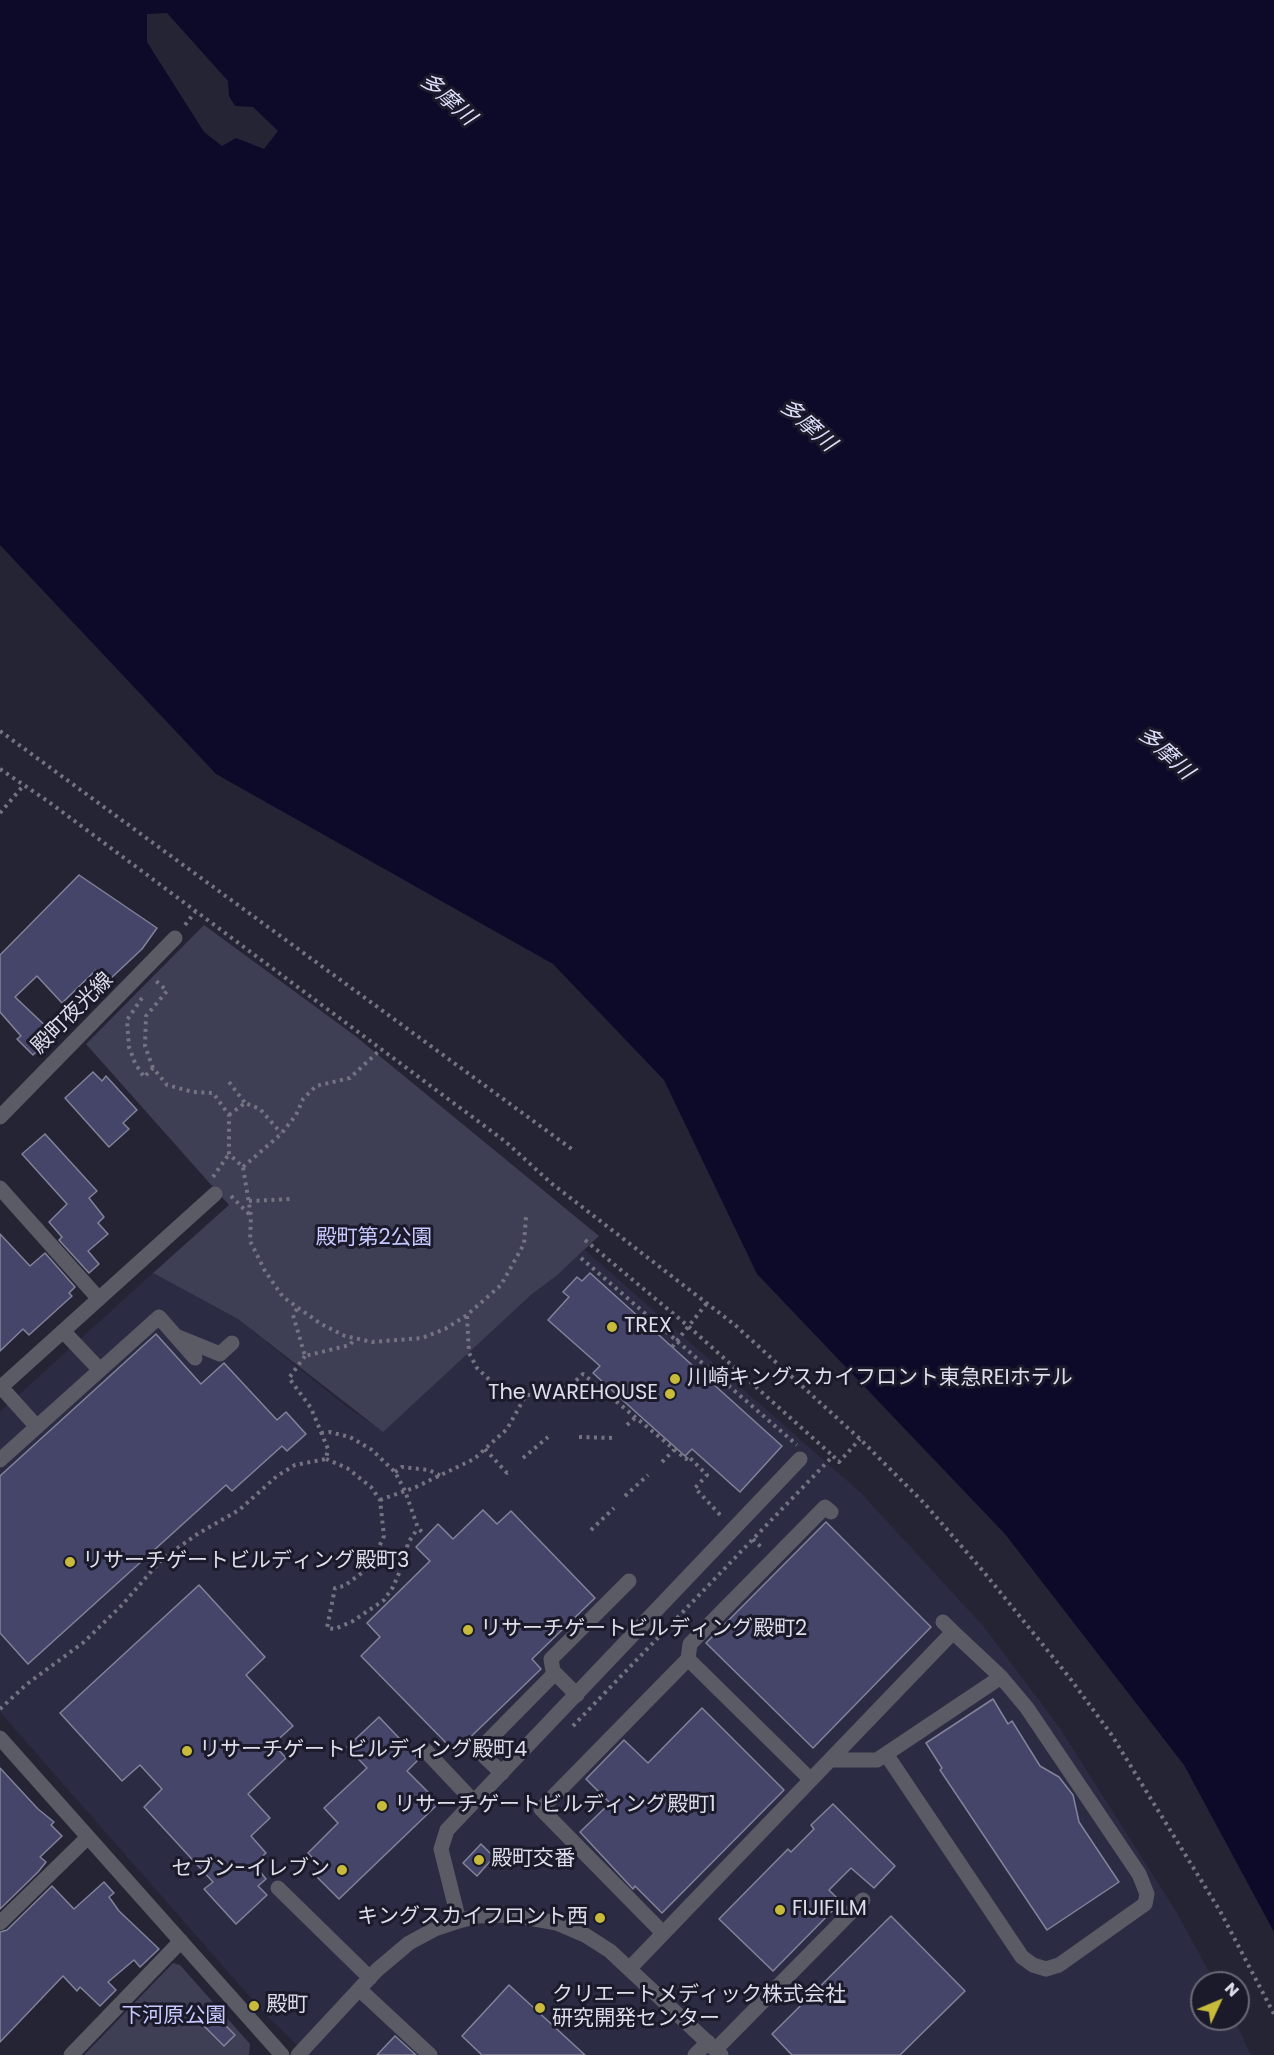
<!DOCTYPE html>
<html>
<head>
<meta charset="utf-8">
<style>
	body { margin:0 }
	#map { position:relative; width:1274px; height:2055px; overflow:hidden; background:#242435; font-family:Poppins,sans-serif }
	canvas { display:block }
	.north { position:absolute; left:1190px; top:1971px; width:60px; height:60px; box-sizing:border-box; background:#1a1a2b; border:2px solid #686877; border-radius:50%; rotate:46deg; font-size:16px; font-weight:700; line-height:24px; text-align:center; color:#dddeea }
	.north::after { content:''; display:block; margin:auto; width:21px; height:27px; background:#c8bb3b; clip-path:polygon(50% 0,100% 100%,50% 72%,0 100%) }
</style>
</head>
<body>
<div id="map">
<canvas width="1274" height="2055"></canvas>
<div class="north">N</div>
</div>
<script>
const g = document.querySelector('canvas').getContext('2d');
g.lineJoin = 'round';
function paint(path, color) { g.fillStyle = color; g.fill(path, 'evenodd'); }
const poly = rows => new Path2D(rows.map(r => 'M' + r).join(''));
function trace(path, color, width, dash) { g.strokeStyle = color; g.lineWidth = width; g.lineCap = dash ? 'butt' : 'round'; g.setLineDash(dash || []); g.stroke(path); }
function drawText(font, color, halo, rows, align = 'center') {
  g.font = font + ' Poppins,"Noto Sans JP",sans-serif'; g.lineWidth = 6; g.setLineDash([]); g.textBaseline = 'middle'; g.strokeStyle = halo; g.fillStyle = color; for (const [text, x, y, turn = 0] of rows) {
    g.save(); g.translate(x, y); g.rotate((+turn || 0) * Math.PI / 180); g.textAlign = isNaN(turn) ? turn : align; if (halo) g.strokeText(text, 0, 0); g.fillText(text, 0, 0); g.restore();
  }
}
paint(poly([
	[585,1250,861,1493,984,1627,1059,1727,1177,1913,1215,1983,1202,1983,1202,2019,1234,2019,1251,2055,307,2055,265,2014,0,1712,0,1412,153,1273,238,1319,347,1407,383,1431,532,1294]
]), '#2b2c43');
paint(poly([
	[204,925,354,1035,599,1236,556,1276,532,1294,383,1432,238,1319,153,1273,229,1205,86,1044],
	[173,1963,180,1965,250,2044,249,2055,84,2055]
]), '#3e3e55');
paint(poly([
	[0,0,1274,0,1274,1932,1184,1765,1005,1534,757,1274,664,1080,553,964,216,774,0,545],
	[167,13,228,81,229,96,235,106,253,107,278,131,264,149,236,138,222,146,204,132,147,42,147,14]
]), '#0d0a29');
const building = poly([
	[79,875,157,928,142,949,108,981,96,970,62,1003,37,976,15,997,54,1034,33,1055,17,1039,21,1036,0,1012,0,955,79,875],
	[93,1072,102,1081,106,1076,137,1110,123,1123,129,1129,109,1147,65,1098,93,1072],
	[45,1134,97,1191,89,1198,104,1217,98,1223,108,1234,88,1251,99,1264,89,1273,59,1240,62,1237,49,1222,67,1204,22,1154,45,1134],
	[0,1234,30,1266,45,1253,75,1287,69,1293,72,1296,29,1335,23,1329,0,1351,0,1234],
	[590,1273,782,1446,740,1492,692,1449,685,1456,639,1415,593,1373,600,1366,548,1320,569,1297,563,1292,577,1277,582,1281,590,1273],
	[156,1334,201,1384,224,1363,277,1420,286,1412,306,1434,287,1451,282,1446,232,1491,226,1485,28,1664,0,1633,0,1476,156,1334],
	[483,1510,497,1524,511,1511,595,1598,532,1659,541,1669,455,1752,361,1656,380,1637,367,1623,430,1561,416,1547,438,1524,453,1539,483,1510],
	[826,1522,931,1627,813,1748,706,1643,826,1522],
	[199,1585,265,1657,246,1675,293,1726,273,1744,286,1758,248,1794,270,1818,251,1836,266,1853,254,1864,266,1879,258,1886,267,1895,236,1924,204,1889,213,1882,144,1807,162,1789,140,1765,122,1781,60,1713,199,1585],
	[993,1699,1008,1724,1012,1721,1040,1766,1059,1777,1073,1795,1079,1822,1119,1882,1047,1930,940,1770,942,1768,926,1743,993,1699],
	[702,1708,784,1790,662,1913,635,1886,633,1889,580,1832,610,1803,586,1779,624,1740,648,1763,702,1708],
	[379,1717,419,1759,407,1771,439,1803,339,1899,314,1874,321,1867,308,1853,338,1823,324,1808,367,1768,347,1747,379,1717],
	[0,1768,38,1809,54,1822,51,1825,62,1836,40,1857,46,1862,38,1872,0,1909,0,1768],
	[833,1804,895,1866,874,1888,851,1868,829,1890,841,1902,773,1971,719,1919,788,1849,791,1852,814,1829,811,1825,833,1804],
	[481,1844,494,1857,477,1876,463,1863,481,1844],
	[104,1882,114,1893,109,1897,119,1911,159,1949,140,1967,134,1960,108,1982,116,1990,100,2006,80,1987,77,1991,63,1976,0,2042,0,1932,7,1930,52,1886,74,1909,104,1882],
	[891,1916,965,1991,900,2055,792,2055,772,2034,891,1916],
	[509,1985,585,2055,482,2055,462,2036,509,1985],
	[209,2009,235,2035,224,2046,198,2020,209,2009],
	[395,2036,416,2055,377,2055,395,2036]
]);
paint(building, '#45456a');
trace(building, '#828399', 1.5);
trace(poly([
	[0,731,573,1150],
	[0,769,49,802,506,1142,551,1183,735,1325,860,1439,924,1503,983,1571,1069,1677,1111,1734,1220,1911,1274,2014],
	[0,813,23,786],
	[185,925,195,912],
	[142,998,127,1020,129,1047,135,1063,144,1077,153,1068,167,1085,193,1092,213,1093,229,1115,229,1154,243,1167,251,1216,250,1241,265,1271,283,1297,321,1324,345,1336,372,1342,422,1338,445,1329,467,1315,501,1285,524,1244,526,1217],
	[153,1068,145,1046,146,1016,167,991,156,981],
	[229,1082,245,1103],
	[229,1115,245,1103,260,1109,281,1133],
	[243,1167,281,1134,296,1115,303,1099,316,1086,350,1078,381,1049],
	[213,1177,229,1154],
	[231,1196,251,1216],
	[249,1201,292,1199],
	[585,1240,688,1326,833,1456],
	[581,1258,797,1445],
	[297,1309,293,1315,305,1356,350,1345,355,1338],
	[467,1316,469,1353,477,1368,495,1385,526,1395,542,1395,570,1386,583,1374,686,1459,688,1456,707,1475,695,1488,723,1518],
	[672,1347,707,1303],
	[627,1425,635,1418],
	[321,1433,329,1432,350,1437,372,1450,395,1472,405,1491,418,1528,423,1533],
	[579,1437,614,1438],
	[485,1449,507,1473,511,1470],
	[523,1458,548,1437],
	[326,1459,347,1468,371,1487,380,1500,384,1536,370,1567,344,1586,335,1588,327,1628,335,1629,353,1621,384,1600,393,1587,404,1562,408,1543,418,1528],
	[662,1462,674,1450],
	[395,1472,402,1467,429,1470,441,1476],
	[625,1496,648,1475],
	[380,1500,416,1487,474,1459,507,1429,526,1395],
	[591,1530,614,1508],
	[753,1539,763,1549],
	[0,1709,27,1684,84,1642,122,1605,162,1559,199,1533,239,1510,277,1476,295,1465,326,1459,328,1449,311,1408,289,1378,305,1356],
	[573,1726,833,1456,839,1462,860,1439]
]), '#737382', 4, [3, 4.5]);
trace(poly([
	[0,1117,175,938],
	[0,1188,99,1299],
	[178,1337,220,1354,232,1343],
	[100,1370,159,1317,195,1358],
	[1,1387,37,1427],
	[0,1388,215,1194],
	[0,1460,100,1370,63,1331],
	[577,1695,553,1671,551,1659,629,1581],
	[0,1738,282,2055],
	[425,1750,474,1802],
	[886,1754,1022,1957,1033,1965,1046,1969,1059,1965,1145,1904,1147,1894,1139,1874,1027,1708,1001,1677,953,1632],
	[830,1760,877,1760,1001,1677],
	[502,1773,485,1757,482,1747,555,1673],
	[811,1780,688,1659,690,1644,825,1507,831,1512],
	[278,1888,370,1978],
	[459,1921,441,1849,447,1830,800,1459],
	[0,1923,88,1837],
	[663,1933,541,1809,688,1659],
	[630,1968,953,1632,943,1622],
	[359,1989,430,2055],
	[716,2049,863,1900],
	[71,2055,181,1941],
	[298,2055,377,1970,409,1943,435,1929,459,1921,477,1916,512,1915,557,1923,585,1935,610,1951,721,2055],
	[695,2055,708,2042]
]), '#5b5b65', 15);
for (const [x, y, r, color] of [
	[612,1327,6,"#c8bb3b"],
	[675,1379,6,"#c8bb3b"],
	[670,1394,6,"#c8bb3b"],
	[70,1562,6,"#c8bb3b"],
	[468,1630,6,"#c8bb3b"],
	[187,1751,6,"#c8bb3b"],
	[382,1806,6,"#c8bb3b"],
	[479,1860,6,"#c8bb3b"],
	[342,1870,6,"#c8bb3b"],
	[780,1910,6,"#c8bb3b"],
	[600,1918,6,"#c8bb3b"],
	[254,2006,6,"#c8bb3b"],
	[540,2008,6,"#c8bb3b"]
]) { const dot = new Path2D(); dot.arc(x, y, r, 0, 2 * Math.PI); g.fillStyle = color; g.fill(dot); trace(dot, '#1a1a2b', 2); }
drawText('21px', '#dddeea', '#1a1a2b', [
	["殿町夜光線",73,1014,-45]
]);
drawText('21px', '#c8c9fe', '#1a1a2b', [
	["殿町第2公園",374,1239],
	["下河原公園",174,2017]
]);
drawText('21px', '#dddeea', '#1a1a2b', [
	["TREX",624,1327],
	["川崎キングスカイフロント東急REIホテル",687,1379],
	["The WAREHOUSE",658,1394,"right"],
	["リサーチゲートビルディング殿町3",82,1562],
	["リサーチゲートビルディング殿町2",480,1630],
	["リサーチゲートビルディング殿町4",199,1751],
	["リサーチゲートビルディング殿町1",394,1806],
	["殿町交番",491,1860],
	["セブン-イレブン",330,1870,"right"],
	["FIJIFILM",792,1910],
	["キングスカイフロント西",588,1918,"right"],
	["クリエートメディック株式会社",552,1996],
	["研究開発センター",552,2020],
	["殿町",266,2006]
], 'left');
drawText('italic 22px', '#dcddf8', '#1a1a2b', [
	["多摩川",447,100,42],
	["多摩川",807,426,42],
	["多摩川",1165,754,43]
]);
</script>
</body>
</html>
